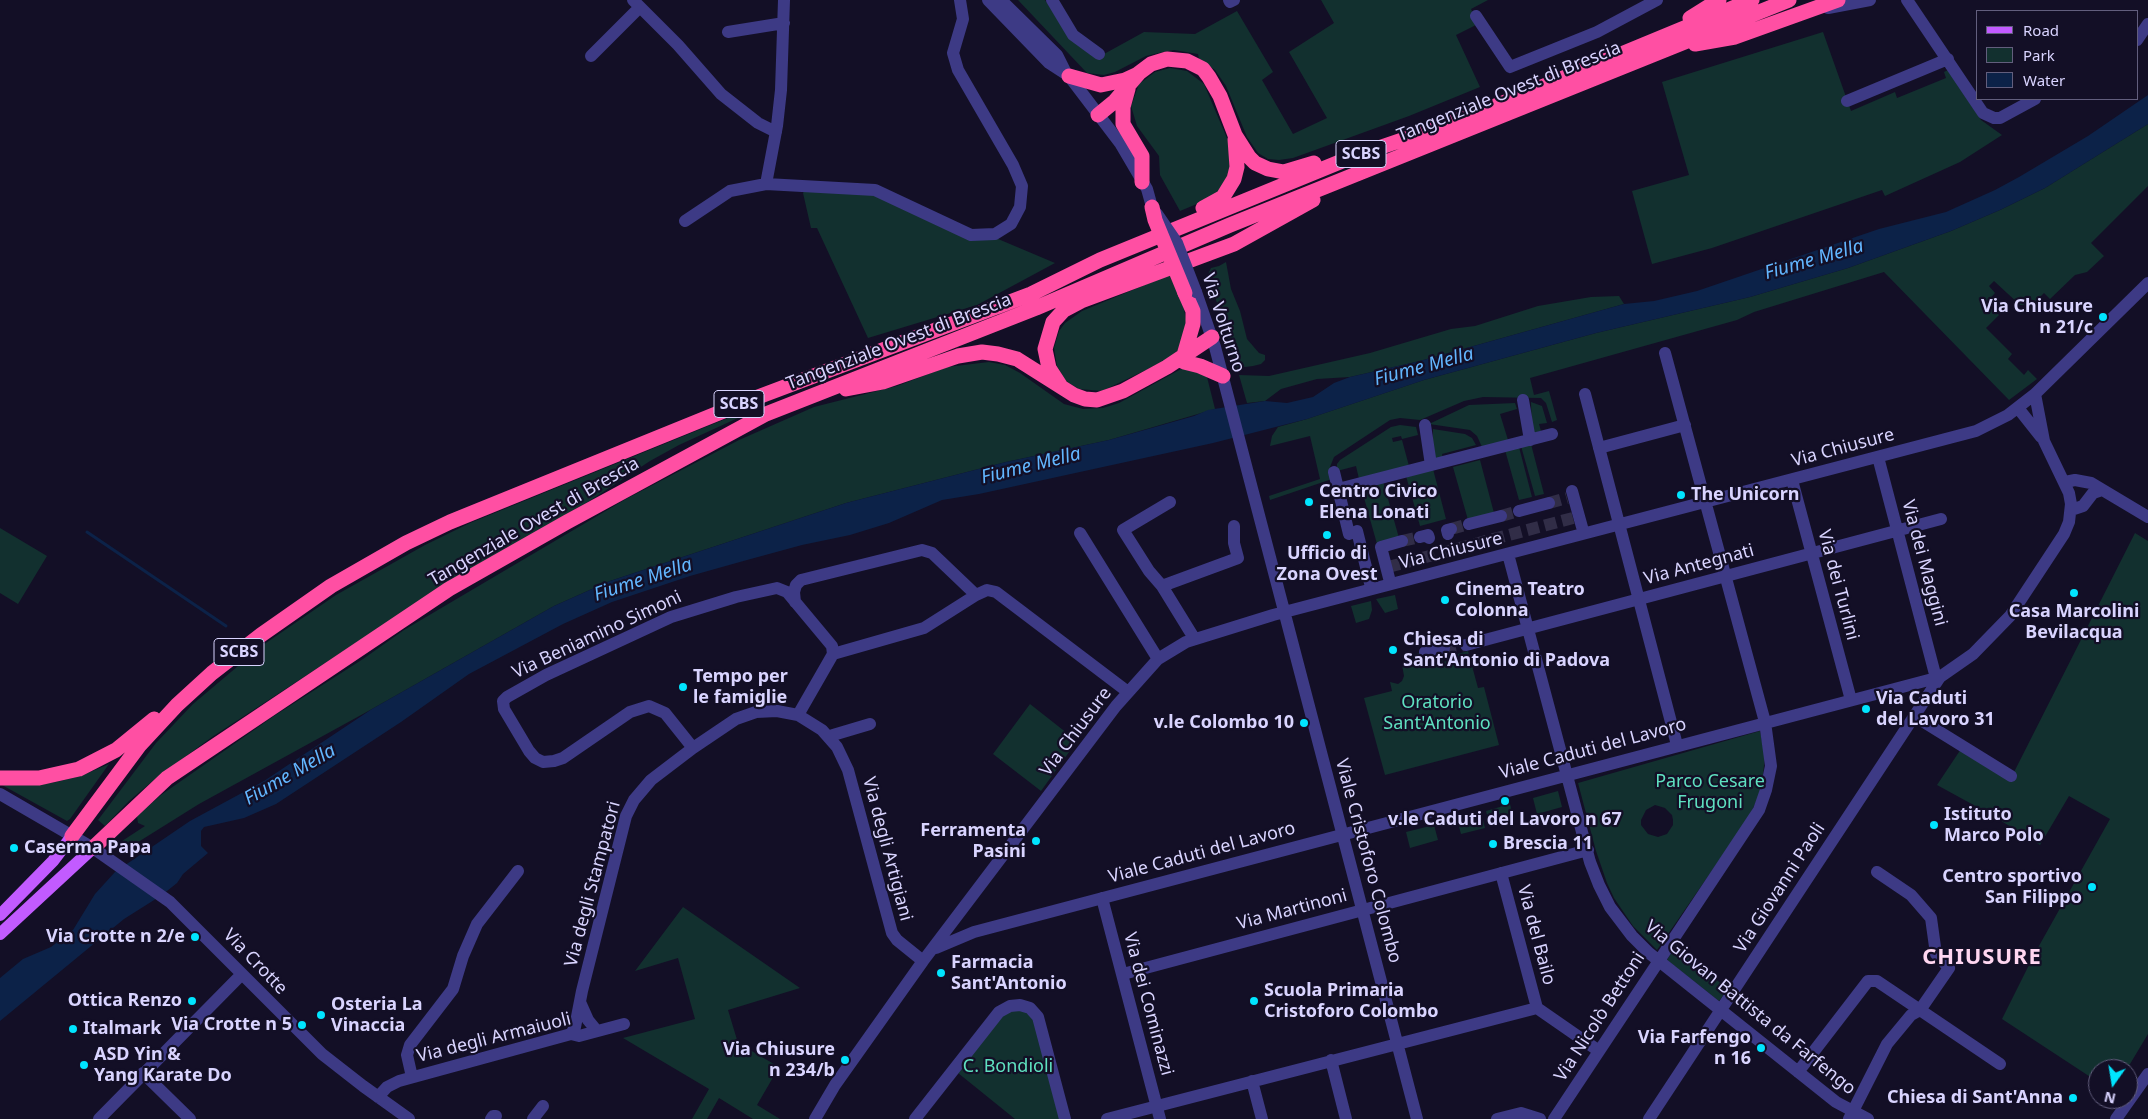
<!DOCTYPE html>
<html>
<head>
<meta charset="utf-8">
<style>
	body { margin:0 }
	#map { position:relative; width:2148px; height:1119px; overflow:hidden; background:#130f26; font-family:"Noto Sans",sans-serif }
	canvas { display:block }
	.legend { position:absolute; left:1976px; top:10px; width:162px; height:90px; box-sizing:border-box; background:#130f26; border:1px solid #625e7d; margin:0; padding:6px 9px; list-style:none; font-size:15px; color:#d9d4ff }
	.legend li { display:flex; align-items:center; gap:10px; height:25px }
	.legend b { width:25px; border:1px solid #625e7d }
	.north { position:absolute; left:2088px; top:1059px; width:50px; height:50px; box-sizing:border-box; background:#130f26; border:1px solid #625e7d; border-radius:50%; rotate:193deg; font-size:14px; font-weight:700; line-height:20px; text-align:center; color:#d9d4ff }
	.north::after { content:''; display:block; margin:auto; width:18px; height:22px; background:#00e5ff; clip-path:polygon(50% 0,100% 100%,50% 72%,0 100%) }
</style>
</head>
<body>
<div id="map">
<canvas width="2148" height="1119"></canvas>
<ul class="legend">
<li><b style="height:6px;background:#c25bff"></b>Road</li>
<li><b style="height:14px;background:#12302f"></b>Park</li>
<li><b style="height:14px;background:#0c2248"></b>Water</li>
</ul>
<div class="north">N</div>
</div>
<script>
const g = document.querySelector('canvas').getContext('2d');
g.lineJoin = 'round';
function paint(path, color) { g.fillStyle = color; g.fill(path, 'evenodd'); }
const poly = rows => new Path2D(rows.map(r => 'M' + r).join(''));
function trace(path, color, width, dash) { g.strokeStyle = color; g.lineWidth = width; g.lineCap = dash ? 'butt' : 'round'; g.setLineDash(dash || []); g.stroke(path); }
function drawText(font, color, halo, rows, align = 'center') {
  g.font = font + ' "Noto Sans",sans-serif'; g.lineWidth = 4.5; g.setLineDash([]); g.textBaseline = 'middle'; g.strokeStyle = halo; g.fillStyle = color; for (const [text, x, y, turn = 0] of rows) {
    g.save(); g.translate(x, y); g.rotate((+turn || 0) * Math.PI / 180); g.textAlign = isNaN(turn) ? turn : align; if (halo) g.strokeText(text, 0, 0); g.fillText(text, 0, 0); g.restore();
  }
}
paint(poly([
	[1018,0,1045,0,1071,39,1104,54,1144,32,1195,34,1237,11,1273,72,1262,80,1293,134,1327,118,1289,52,1334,23,1321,0,1488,0,1471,9,1478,24,1456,35,1480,87,1409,116,1293,158,1279,160,1268,159,1258,153,1247,137,1226,86,1215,70,1199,59,1198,54,1174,50,1163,52,1146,56,1115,72,1104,75,1087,73],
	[1823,32,1851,111,1895,92,1897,98,1946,78,1944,72,1948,70,1981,120,2002,135,1960,162,1885,196,1882,190,1712,248,1652,264,1632,191,1689,175,1662,82],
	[1170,68,1187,71,1204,84,1232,150,1233,168,1216,196,1180,211,1160,175,1159,156,1137,126,1131,106,1139,84,1155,72],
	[2148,124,2148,186,2091,243,2104,256,2087,272,2075,275,2050,299,2044,293,2032,305,2020,305,1994,281,1989,286,1995,293,1986,303,1999,315,1986,328,2012,354,2008,359,2024,375,2028,370,2037,379,2009,400,1884,272,1754,312,1737,320,1530,378,1534,395,1549,391,1557,420,1552,422,1546,403,1541,398,1483,397,1464,401,1420,420,1400,418,1390,420,1334,457,1330,467,1332,479,1270,500,1269,496,1320,479,1310,436,1270,446,1272,436,1278,427,1307,419,1424,380,1596,333,1750,297,1848,268,1951,231,2000,210,2045,188],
	[805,190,869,193,991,236,1055,263,977,305,868,338,817,228,811,228,803,193],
	[1226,262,1231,289,1240,311,1247,339,1259,353,1265,355,1265,360,1261,364,1253,366,1237,368,1208,274,1211,268,1219,266],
	[1171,274,1183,305,1187,324,1180,347,1176,353,1167,360,1102,391,1079,389,1066,381,1057,366,1054,348,1059,331,1065,323,1082,311],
	[1619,296,1624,304,1420,361,1350,377,1317,379,1281,389,1265,401,1247,403,1239,375,1269,376,1370,353,1451,329,1475,326,1538,306,1591,297],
	[989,362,1005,365,1020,373,1064,404,1083,409,1103,408,1119,403,1183,368,1206,373,1215,409,1109,440,1006,462,846,503,610,581,554,606,372,709,199,804,127,849,119,843,145,826,138,823,137,816,161,795,274,716,363,659,404,630,626,499,739,440,814,407,897,386,947,367],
	[1531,402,1542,406,1547,423,1539,424,1541,431,1532,434],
	[1515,403,1517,409,1500,414,1508,440,1482,447,1477,436,1470,430,1429,424,1469,405],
	[755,407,751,412,679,445,650,461,591,500,443,586,212,737,155,779,129,801,105,826,98,820,156,743,193,704,263,645,336,595,425,545,470,523],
	[1400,425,1416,427,1418,435,1402,439,1401,436,1392,438,1393,442,1402,440,1409,466,1359,479,1356,466,1337,471,1337,464,1340,460,1391,427],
	[1433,429,1465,434,1472,438,1476,445,1442,454,1443,458,1433,460],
	[1531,444,1544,494,1535,496,1521,446],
	[1519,447,1532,497,1519,500,1505,450],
	[1480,460,1494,513,1468,520,1453,467],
	[1433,469,1446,519,1420,526,1406,476],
	[1383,481,1399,538,1377,544,1361,487],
	[0,528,47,556,18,604,0,593],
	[2135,533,2148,541,2148,1034,2127,1069,2098,1069,2098,1082,2002,1019,2035,953,2110,819,2069,796,2040,845,1990,814,1937,785,1961,749,2010,780],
	[1395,595,1398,609,1385,613,1376,599],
	[1371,601,1372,610,1369,619,1356,623,1351,606],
	[1468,651,1478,688,1484,687,1499,745,1385,775,1364,698,1392,691,1390,682,1398,684,1402,681,1404,676,1402,665,1413,662,1412,655,1420,653,1421,658,1441,653,1443,662,1447,661,1447,657],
	[1030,704,1077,741,1041,791,993,754],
	[1760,731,1765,757,1761,791,1749,817,1657,950,1633,926,1614,898,1607,883,1596,851,1578,783],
	[1655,805,1665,808,1672,815,1673,820,1673,825,1667,834,1658,837,1648,834,1641,825,1641,820,1646,810],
	[109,764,70,819,67,821,2,785,52,783,81,776],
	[1558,791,1562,807,1537,814,1533,798],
	[1510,804,1514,820,1490,826,1486,811],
	[1481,812,1485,828,1461,834,1457,819],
	[1434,825,1438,840,1410,848,1406,832],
	[683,907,800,988,728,1010,738,1043,779,1067,757,1105,780,1119,753,1119,719,1098,707,1119,692,1119,709,1089,623,1038,695,1019,678,958,635,971],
	[1675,947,1728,989,1719,1001,1667,960],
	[1013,1009,1026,1011,1034,1020,1061,1119,1015,1119,958,1073,1000,1017]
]), '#12302f');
paint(poly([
	[2148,95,2148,124,2045,188,2000,210,1951,231,1848,268,1750,297,1596,333,1424,380,1307,419,1213,443,979,494,942,500,889,523,850,535,802,545,747,560,690,576,612,602,563,624,469,674,401,722,276,804,244,818,204,827,201,831,201,846,208,853,183,874,177,883,162,895,124,919,0,1021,0,978,23,959,51,947,73,930,95,894,115,872,190,821,264,781,372,709,554,606,610,581,846,503,1006,462,1109,440,1194,416,1208,410,1265,401,1287,403,1313,397,1334,383,1350,377,1420,361,1624,304,1654,301,1697,291,1879,229,1946,212,1995,190,2019,177,2088,136]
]), '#0c2248');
trace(poly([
	[87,532,226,626]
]), '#0c2248', 3);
trace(poly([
	[1549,503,1567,498],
	[1501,516,1519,511],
	[1451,529,1469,524],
	[1402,541,1420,537],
	[1388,567,1573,518],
	[1444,648,1466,645]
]), '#312d47', 12, [12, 6]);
trace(poly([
	[633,0,678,45,721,94,758,123,776,132],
	[988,0,1049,63,1069,76,1120,143,1147,189,1152,207],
	[1001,0,1057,55,1066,73],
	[1052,0,1073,35,1099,54],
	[1229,0,1230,2,1234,0],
	[1907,0,1983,113,1994,118,2000,118,2035,99],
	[1828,8,1870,0],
	[1476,16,1510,67,1597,32,1657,0],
	[728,32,784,23],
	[2137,40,2148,24],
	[591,56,640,7],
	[1847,101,1948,59],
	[766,184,777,126,781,90,784,0],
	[685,221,730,191,766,184,875,190,971,235,995,234,1011,224,1020,207,1022,186,1013,165,958,70,953,53,963,19,960,0],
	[1196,292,1215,347,1417,1119],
	[1585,394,1677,745],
	[1523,400,1530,440],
	[2018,408,2041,437],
	[1425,425,1431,465],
	[1599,448,1685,425],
	[1878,457,1936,678],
	[1334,472,1349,534],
	[1792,480,1851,700],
	[2065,482,2075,480,2091,483,2148,517],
	[1338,489,1552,434],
	[1572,491,1582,527],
	[1170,502,1123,530,1149,571,1162,586,1194,638],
	[2071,510,2083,506,2093,493,2102,490],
	[1519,511,1549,503],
	[1469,524,1501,516],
	[1357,531,1370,583],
	[1080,533,1158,659],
	[1448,534,1447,530,1451,529],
	[1420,537,1428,535,1429,538],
	[1508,554,1590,862,1599,885,1610,907,1632,936,1649,953,1836,1102,1868,1119],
	[1389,578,1381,547,1402,541],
	[1162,586,1238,558,1234,543,1234,526],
	[795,602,794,592,796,585,801,580,922,550,932,553,976,595],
	[1466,645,1941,519],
	[1425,652,1444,648],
	[833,654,924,628,976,595,987,590,996,592,1128,692],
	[1914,716,2011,776],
	[830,737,833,735,870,724],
	[693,748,665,713,649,706,630,712,563,758,554,761,543,762,535,758,529,751,504,709,503,701,507,697,546,675,671,617,736,597,777,588,787,592,832,646,833,654,798,715],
	[0,794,93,848,170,902,322,1054,363,1086,409,1119],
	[1501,873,1537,1008],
	[1102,898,1160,1119],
	[936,948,974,932,1940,677,1973,654,2010,616,2064,534,2069,522,2071,504,2069,493,2044,441,2035,394],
	[1123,974,1588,850],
	[580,1002,588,1020,597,1031],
	[571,1034,575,1027,582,991,626,816,634,800,651,780,693,748,736,719,756,712,777,711,798,715,822,730,837,747,848,770,892,933,897,940,923,961],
	[1331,1060,1346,1119],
	[1798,1072,1868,981,1877,981,1920,1010,1949,968,1936,954,1931,918,1911,895,1877,872],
	[143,1073,190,1119],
	[412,1077,407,1055,410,1045,453,989,463,956,477,924,518,871],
	[1252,1081,1262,1119],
	[378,1097,387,1087,399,1081,571,1034,579,1036,624,1024],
	[99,1119,242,974],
	[491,1119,493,1116,496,1116],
	[533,1119,543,1106],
	[815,1119,835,1085,923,961,1116,706,1158,659,1186,642,1273,615,1976,431,2008,415,2035,394,2148,283],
	[915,1119,999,1012,1010,1006,1020,1005,1030,1008,1038,1017,1065,1119],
	[1107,1119,1537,1008,1599,1051],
	[1497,1119,1521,1113,1540,1119],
	[1554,1119,1759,810,1766,790,1771,766,1765,722,1665,353],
	[1649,1119,1940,677],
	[1849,1119,1887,1044,1911,1015,1920,1010,2000,1064],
	[2116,1119,2148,1074]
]), '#3d3a85', 12);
trace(poly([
	[0,915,53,861,72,836],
	[0,934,93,848]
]), '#c25bff', 12);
trace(poly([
	[1690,18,1719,0],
	[1695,44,1735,37,1838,0],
	[1069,76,1101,85,1125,80,1138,74],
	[1128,89,1123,107,1123,124,1142,156,1142,182],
	[1098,115,1115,101,1139,73,1151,64,1167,59,1187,61,1203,69,1209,77,1220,96,1235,135,1249,157,1255,163,1268,169,1284,172,1314,163],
	[1203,208,1223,197,1234,179,1237,167,1235,139],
	[1184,355,1193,324,1193,311,1185,293],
	[1184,362,1200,366,1223,376],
	[1060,385,1049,368,1045,349,1053,322,1064,310,1081,301,1234,244,1313,200],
	[846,389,883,382,958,356,982,352,998,354,1017,359,1074,395,1085,399,1097,400,1123,391,1167,367,1212,337],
	[0,778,39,778,79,769,116,750,154,719],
	[72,836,139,746,177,705,212,673,261,635,331,586,406,543,450,522,758,397,1031,294,1100,260,1220,211,1352,157,1440,127,1503,103,1752,0],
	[93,848,167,778,449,589,567,522,766,414,1036,308,1230,225,1789,0]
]), '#ff4fa3', 15);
trace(poly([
	[1157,214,1177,243,1196,292]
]), '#3d3a85', 12);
trace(poly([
	[1152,207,1155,220,1185,293]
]), '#ff4fa3', 15);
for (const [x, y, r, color] of [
	[2103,317,5,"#00e5ff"],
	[1681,495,5,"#00e5ff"],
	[1309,502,5,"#00e5ff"],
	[1327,535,5,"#00e5ff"],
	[2074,593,5,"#00e5ff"],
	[1445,600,5,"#00e5ff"],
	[1393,650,5,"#00e5ff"],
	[683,687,5,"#00e5ff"],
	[1866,709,5,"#00e5ff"],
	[1304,723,5,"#00e5ff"],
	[1505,801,5,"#00e5ff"],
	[1934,825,5,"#00e5ff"],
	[1036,841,5,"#00e5ff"],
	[1493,844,5,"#00e5ff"],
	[14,848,5,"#00e5ff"],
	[2092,887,5,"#00e5ff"],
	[195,937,5,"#00e5ff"],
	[941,973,5,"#00e5ff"],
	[192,1001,5,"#00e5ff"],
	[1254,1001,5,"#00e5ff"],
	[321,1015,5,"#00e5ff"],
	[302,1025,5,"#00e5ff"],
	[73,1029,5,"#00e5ff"],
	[1761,1048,5,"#00e5ff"],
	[845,1060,5,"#00e5ff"],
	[84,1065,5,"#00e5ff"],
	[2073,1098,5,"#00e5ff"]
]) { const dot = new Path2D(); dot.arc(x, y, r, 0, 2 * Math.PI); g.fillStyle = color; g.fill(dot); trace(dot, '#130f26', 2); }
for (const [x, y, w] of [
	[1361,154,50],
	[739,404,50],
	[239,652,50]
]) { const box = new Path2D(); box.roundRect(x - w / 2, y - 13.5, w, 27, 4); g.fillStyle = '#130f26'; g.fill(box); trace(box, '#d9d4ff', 1); }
drawText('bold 16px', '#d9d4ff', null, [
	["SCBS",1361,154],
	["SCBS",739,404],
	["SCBS",239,652]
]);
drawText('18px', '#d9d4ff', '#130f26', [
	["Tangenziale Ovest di Brescia",1509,92,-22],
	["Via Volturno",1223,323,72],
	["Tangenziale Ovest di Brescia",899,342,-21],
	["Via Chiusure",1843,448,-15],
	["Tangenziale Ovest di Brescia",534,522,-30],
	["Via Chiusure",1451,551,-14],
	["Via dei Maggini",1924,563,75],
	["Via Antegnati",1699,565,-15],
	["Via dei Turlini",1838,585,75],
	["Via Beniamino Simoni",597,635,-25],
	["Via Chiusure",1076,732,-53],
	["Viale Caduti del Lavoro",1593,749,-15],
	["Via degli Artigiani",887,849,75],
	["Viale Caduti del Lavoro",1202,853,-15],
	["Viale Cristoforo Colombo",1368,861,75],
	["Via degli Stampatori",593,884,-75],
	["Via Giovanni Paoli",1780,888,-57],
	["Via Martinoni",1292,910,-15],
	["Via del Bailo",1536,935,75],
	["Via Crotte",255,962,46],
	["Via dei Cominazzi",1148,1004,75],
	["Via Giovan Battista da Farfengo",1750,1008,39],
	["Via Nicolò Bettoni",1600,1017,-57],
	["Via degli Armaiuoli",494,1038,-14]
]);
drawText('bold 18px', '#d9d4ff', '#130f26', [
	["Via Chiusure",2093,307,"right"],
	["n 21/c",2093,328,"right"],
	["Centro Civico",1319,492],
	["Elena Lonati",1319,513],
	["The Unicorn",1691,495],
	["Ufficio di",1327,554,"center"],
	["Zona Ovest",1327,575,"center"],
	["Cinema Teatro",1455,590],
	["Colonna",1455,611],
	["Casa Marcolini",2074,612,"center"],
	["Bevilacqua",2074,633,"center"],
	["Chiesa di",1403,640],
	["Sant'Antonio di Padova",1403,661],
	["Tempo per",693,677],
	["le famiglie",693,698],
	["Via Caduti",1876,699],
	["del Lavoro 31",1876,720],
	["v.le Colombo 10",1294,723,"right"],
	["Istituto",1944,815],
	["Marco Polo",1944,836],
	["v.le Caduti del Lavoro n 67",1505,820,"center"],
	["Ferramenta",1026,831,"right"],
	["Pasini",1026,852,"right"],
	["Brescia 11",1503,844],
	["Caserma Papa",24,848],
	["Centro sportivo",2082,877,"right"],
	["San Filippo",2082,898,"right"],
	["Via Crotte n 2/e",185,937,"right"],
	["Farmacia",951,963],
	["Sant'Antonio",951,984],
	["Scuola Primaria",1264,991],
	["Cristoforo Colombo",1264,1012],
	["Ottica Renzo",182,1001,"right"],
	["Osteria La",331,1005],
	["Vinaccia",331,1026],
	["Via Crotte n 5",292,1025,"right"],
	["Italmark",83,1029],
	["Via Farfengo",1751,1038,"right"],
	["n 16",1751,1059,"right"],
	["Via Chiusure",835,1050,"right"],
	["n 234/b",835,1071,"right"],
	["ASD Yin &",94,1055],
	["Yang Karate Do",94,1076],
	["Chiesa di Sant'Anna",2063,1098,"right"]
], 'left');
drawText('18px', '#5fe0c0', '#130f26', [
	["Oratorio",1437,703],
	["Sant'Antonio",1437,724],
	["Parco Cesare",1710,782],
	["Frugoni",1710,803],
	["C. Bondioli",1008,1067]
]);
drawText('italic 19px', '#62b6ff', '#130f26', [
	["Fiume Mella",1814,260,-16],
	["Fiume Mella",1424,367,-15],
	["Fiume Mella",1031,466,-14],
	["Fiume Mella",643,580,-18],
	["Fiume Mella",290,775,-30]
]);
g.letterSpacing = '1px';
drawText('bold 22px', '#ffd6f0', '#130f26', [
	["CHIUSURE",1982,958]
]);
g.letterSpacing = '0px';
</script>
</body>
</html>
